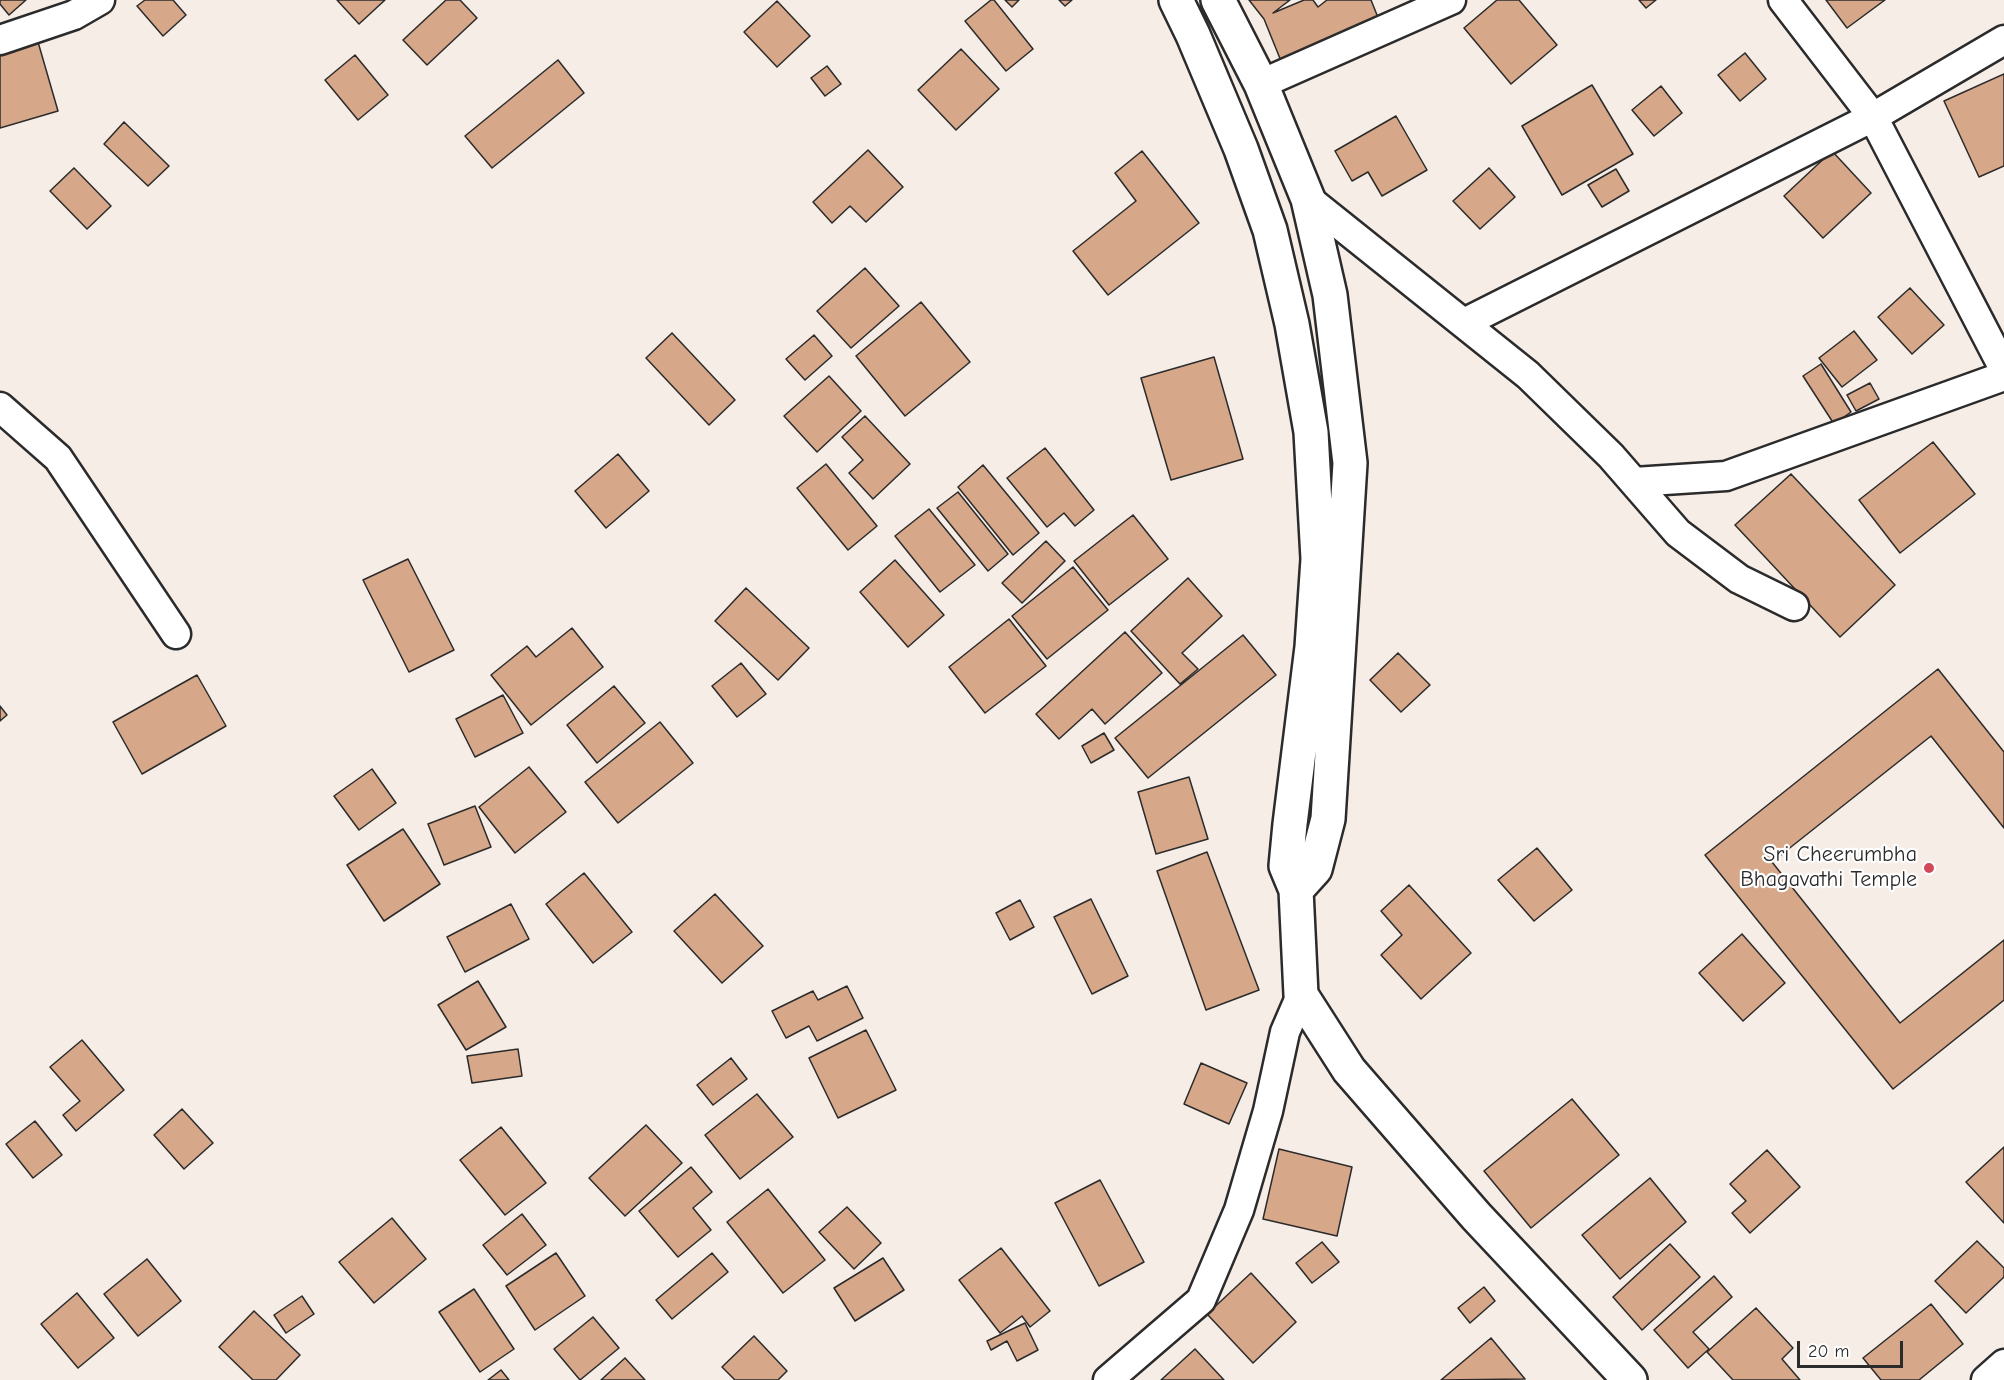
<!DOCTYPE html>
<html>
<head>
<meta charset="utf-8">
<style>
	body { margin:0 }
	#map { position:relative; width:2004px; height:1380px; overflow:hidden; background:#f7ede7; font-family:"Comic Neue",sans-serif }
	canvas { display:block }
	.scale { position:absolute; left:1797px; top:1341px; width:106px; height:27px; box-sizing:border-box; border:3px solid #2b2b2b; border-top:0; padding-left:8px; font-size:18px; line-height:21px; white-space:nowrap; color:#2b2b2b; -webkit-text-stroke:4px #fff; paint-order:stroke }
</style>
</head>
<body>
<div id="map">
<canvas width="2004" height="1380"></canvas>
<div class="scale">20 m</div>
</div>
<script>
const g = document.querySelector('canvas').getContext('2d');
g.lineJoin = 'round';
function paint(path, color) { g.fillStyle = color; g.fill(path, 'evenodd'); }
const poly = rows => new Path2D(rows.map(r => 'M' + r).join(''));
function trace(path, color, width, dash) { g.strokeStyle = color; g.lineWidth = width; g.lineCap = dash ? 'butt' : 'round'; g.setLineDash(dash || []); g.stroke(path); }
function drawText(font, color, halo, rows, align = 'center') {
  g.font = font + ' "Comic Neue",sans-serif'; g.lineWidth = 4.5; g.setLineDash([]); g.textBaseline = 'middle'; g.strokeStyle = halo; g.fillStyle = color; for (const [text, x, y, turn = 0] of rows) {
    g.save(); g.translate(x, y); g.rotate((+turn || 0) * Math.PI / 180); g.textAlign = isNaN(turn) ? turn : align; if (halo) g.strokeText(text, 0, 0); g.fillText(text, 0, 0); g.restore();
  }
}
const building = poly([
	[0,0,26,0,9,15,0,4,0,0],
	[145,0,173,0,186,15,163,36,137,6,145,0],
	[337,0,385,0,359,24,337,0],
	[446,0,460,0,477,18,427,65,403,40,446,0],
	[991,0,994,0,1033,49,1006,71,965,21,991,0],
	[1005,0,1019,0,1012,7,1005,0],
	[1059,0,1072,0,1065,6,1059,0],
	[1249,0,1290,0,1273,13,1304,0,1313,0,1318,7,1327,0,1371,0,1379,20,1281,61,1264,19,1249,0],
	[1497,0,1519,0,1557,45,1511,84,1464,28,1497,0],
	[1639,0,1656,0,1646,8,1639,0],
	[1826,0,1885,0,1847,28,1826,0],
	[777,1,810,36,777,67,744,32,777,1],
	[36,35,58,111,0,128,0,46,36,35],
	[961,49,999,89,956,130,918,90,961,49],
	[1745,53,1766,79,1740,101,1718,75,1745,53],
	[355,55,388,95,358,120,325,80,355,55],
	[558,60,584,93,492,168,465,136,558,60],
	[827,66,841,84,825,96,811,78,827,66],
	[2004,74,2004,166,1979,177,1944,101,2004,74],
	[1592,85,1633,154,1562,195,1522,126,1592,85],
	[1661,86,1682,113,1654,136,1632,110,1661,86],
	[1396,116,1427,170,1382,196,1368,172,1352,181,1335,151,1396,116],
	[124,122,169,166,148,186,104,144,124,122],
	[868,150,903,187,866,222,850,206,832,223,813,202,868,150],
	[1142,151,1199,223,1108,295,1073,251,1136,201,1115,173,1142,151],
	[1832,151,1871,193,1823,238,1784,196,1832,151],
	[74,168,111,206,87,229,50,191,74,168],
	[1489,168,1515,197,1480,229,1453,201,1489,168],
	[1616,169,1629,191,1602,207,1588,185,1616,169],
	[865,268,899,306,851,348,817,311,865,268],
	[1910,288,1944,325,1912,354,1878,317,1910,288],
	[921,302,970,362,905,416,856,356,921,302],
	[1854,331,1877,360,1842,387,1819,358,1854,331],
	[672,333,735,400,709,425,646,358,672,333],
	[814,335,832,356,805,380,786,359,814,335],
	[1214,357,1243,459,1171,480,1141,378,1214,357],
	[1821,364,1851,412,1834,424,1803,376,1821,364],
	[829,376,861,411,817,452,784,416,829,376],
	[1870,383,1879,399,1856,411,1847,395,1870,383],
	[865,416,910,464,873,499,849,473,863,460,842,437,865,416],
	[1933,442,1975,494,1900,553,1859,500,1933,442],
	[1045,448,1094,510,1075,526,1064,513,1047,527,1007,478,1045,448],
	[618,454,649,491,606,528,575,491,618,454],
	[826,464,877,526,848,550,797,488,826,464],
	[983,465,1039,533,1013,555,958,487,983,465],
	[1791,474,1895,585,1840,637,1735,525,1791,474],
	[958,492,1008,554,988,571,937,508,958,492],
	[929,509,975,565,940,592,895,536,929,509],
	[1133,515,1168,559,1109,605,1074,561,1133,515],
	[1046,541,1065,561,1022,603,1002,583,1046,541],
	[408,559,454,650,409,672,363,580,408,559],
	[895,560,944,615,908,647,860,592,895,560],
	[1073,567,1108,610,1047,659,1012,616,1073,567],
	[1188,578,1222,616,1182,653,1198,669,1180,684,1131,631,1188,578],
	[746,588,809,648,778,680,715,621,746,588],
	[1009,619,1046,666,985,713,949,667,1009,619],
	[572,628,603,667,531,725,491,675,527,646,536,657,572,628],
	[1125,632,1162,673,1105,724,1092,709,1059,739,1036,714,1125,632],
	[1243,635,1276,675,1148,778,1115,738,1243,635],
	[1398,653,1430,685,1401,712,1370,680,1398,653],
	[741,663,766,694,737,717,712,686,741,663],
	[1938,669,2004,752,2004,828,1931,736,1772,862,1900,1023,2004,940,2004,1000,1893,1089,1705,855,1938,669],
	[197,675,226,726,142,774,113,722,197,675],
	[614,686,645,723,597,763,567,725,614,686],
	[503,695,523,733,475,757,456,719,503,695],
	[0,706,7,715,0,721,0,706],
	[660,722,693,763,618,823,585,782,660,722],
	[1104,733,1114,750,1091,763,1082,746,1104,733],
	[529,767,566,812,515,853,479,807,529,767],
	[372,769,396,803,359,830,334,796,372,769],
	[1189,777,1208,839,1156,854,1138,792,1189,777],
	[475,806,491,847,444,865,428,824,475,806],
	[403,829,440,884,384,921,347,865,403,829],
	[1537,848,1572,890,1534,921,1498,880,1537,848],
	[1207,852,1259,990,1206,1010,1157,871,1207,852],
	[584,873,632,932,593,963,546,904,584,873],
	[1409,885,1471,953,1421,999,1381,955,1402,935,1381,911,1409,885],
	[715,894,763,946,722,983,674,931,715,894],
	[1091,899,1128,976,1092,994,1054,917,1091,899],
	[1020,900,1034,927,1010,940,996,913,1020,900],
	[511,904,529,939,465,972,447,937,511,904],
	[1742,934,1785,983,1743,1021,1699,973,1742,934],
	[478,981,506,1027,466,1050,438,1005,478,981],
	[847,986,863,1018,817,1041,809,1026,786,1038,772,1011,813,991,818,1000,847,986],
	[866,1030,896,1090,838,1118,809,1058,866,1030],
	[82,1040,124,1090,76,1131,63,1115,80,1101,50,1067,82,1040],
	[518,1049,522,1076,472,1083,467,1056,518,1049],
	[731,1058,747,1079,713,1105,697,1085,731,1058],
	[1201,1063,1247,1083,1229,1124,1184,1104,1201,1063],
	[757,1094,793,1137,740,1179,705,1135,757,1094],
	[1572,1099,1619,1155,1531,1228,1484,1171,1572,1099],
	[182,1109,213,1143,184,1169,154,1135,182,1109],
	[35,1121,62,1155,33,1178,6,1144,35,1121],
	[646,1125,682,1163,625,1216,589,1178,646,1125],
	[501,1127,546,1183,505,1215,460,1160,501,1127],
	[2004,1147,2004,1223,1966,1182,2004,1147],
	[1279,1149,1352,1167,1337,1236,1263,1219,1279,1149],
	[1767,1150,1800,1187,1750,1233,1732,1213,1746,1201,1730,1184,1767,1150],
	[691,1167,712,1192,693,1208,711,1230,678,1257,639,1211,691,1167],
	[1650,1178,1686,1222,1620,1279,1582,1235,1650,1178],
	[1100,1180,1144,1262,1099,1286,1055,1203,1100,1180],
	[768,1189,825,1260,783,1293,727,1222,768,1189],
	[847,1207,881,1243,854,1269,819,1232,847,1207],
	[522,1214,546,1245,507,1275,483,1245,522,1214],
	[392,1218,426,1259,374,1303,339,1262,392,1218],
	[1977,1241,2004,1268,2004,1277,1966,1313,1935,1281,1977,1241],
	[1322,1242,1339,1262,1312,1283,1296,1263,1322,1242],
	[1670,1244,1700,1277,1642,1330,1613,1297,1670,1244],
	[1001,1248,1050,1311,1030,1327,1022,1316,1000,1333,959,1280,1001,1248],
	[556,1253,585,1296,535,1330,506,1286,556,1253],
	[712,1253,728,1272,672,1319,656,1300,712,1253],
	[883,1258,904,1290,855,1321,834,1288,883,1258],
	[147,1259,181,1301,138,1336,104,1294,147,1259],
	[1251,1273,1296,1322,1253,1363,1207,1314,1251,1273],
	[1714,1276,1732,1297,1693,1332,1709,1349,1688,1368,1654,1330,1714,1276],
	[1484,1287,1495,1301,1470,1323,1458,1308,1484,1287],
	[474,1289,514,1349,480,1372,439,1312,474,1289],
	[77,1293,114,1338,78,1368,41,1324,77,1293],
	[302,1296,314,1314,286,1333,274,1315,302,1296],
	[1931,1304,1963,1344,1919,1380,1881,1380,1863,1358,1931,1304],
	[1756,1308,1793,1348,1782,1359,1800,1380,1733,1380,1707,1352,1756,1308],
	[254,1311,300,1355,276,1380,253,1380,219,1347,254,1311],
	[593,1317,619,1348,580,1380,554,1349,593,1317],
	[1025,1323,1038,1350,1017,1361,1007,1341,991,1350,987,1341,1025,1323],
	[754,1336,787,1371,778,1380,735,1380,722,1367,754,1336],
	[1491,1338,1525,1379,1441,1380,1491,1338],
	[1195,1349,1224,1380,1161,1380,1195,1349],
	[625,1358,645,1380,601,1380,625,1358],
	[501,1370,509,1380,488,1380,501,1370]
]);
paint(building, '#d7a789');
trace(building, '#2b2b2b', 1.5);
const street = poly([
	[1783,0,1873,117,2004,369],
	[0,40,74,15,100,0],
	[1261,84,1451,0],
	[1308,199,1528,375,1611,456,1678,533,1739,579,1794,606],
	[1464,323,1873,117,2004,40],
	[0,407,58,458,176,634],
	[1634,482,1726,476,2004,376],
	[1108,1380,1201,1300,1239,1210,1268,1111,1285,1032,1301,995],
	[1986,1380,2004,1364]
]);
const secondary = poly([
	[1176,0,1193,35,1241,149,1270,230,1292,324,1311,432,1318,559,1312,647,1290,824,1286,866,1296,890,1315,869,1328,819,1350,463,1330,295,1308,199,1261,84,1218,0],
	[1296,890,1301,995,1349,1070,1476,1216,1630,1380]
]);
trace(street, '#2b2b2b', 33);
trace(secondary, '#2b2b2b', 38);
trace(street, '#fff', 28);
trace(secondary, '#fff', 33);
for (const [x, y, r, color] of [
	[1929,868,6,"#d1495b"]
]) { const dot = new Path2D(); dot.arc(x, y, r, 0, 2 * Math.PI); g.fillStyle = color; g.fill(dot); trace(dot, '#fff', 2); }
drawText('22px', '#2b2b2b', '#fff', [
	["Sri Cheerumbha",1917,855],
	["Bhagavathi Temple",1917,880]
], 'right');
</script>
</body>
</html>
